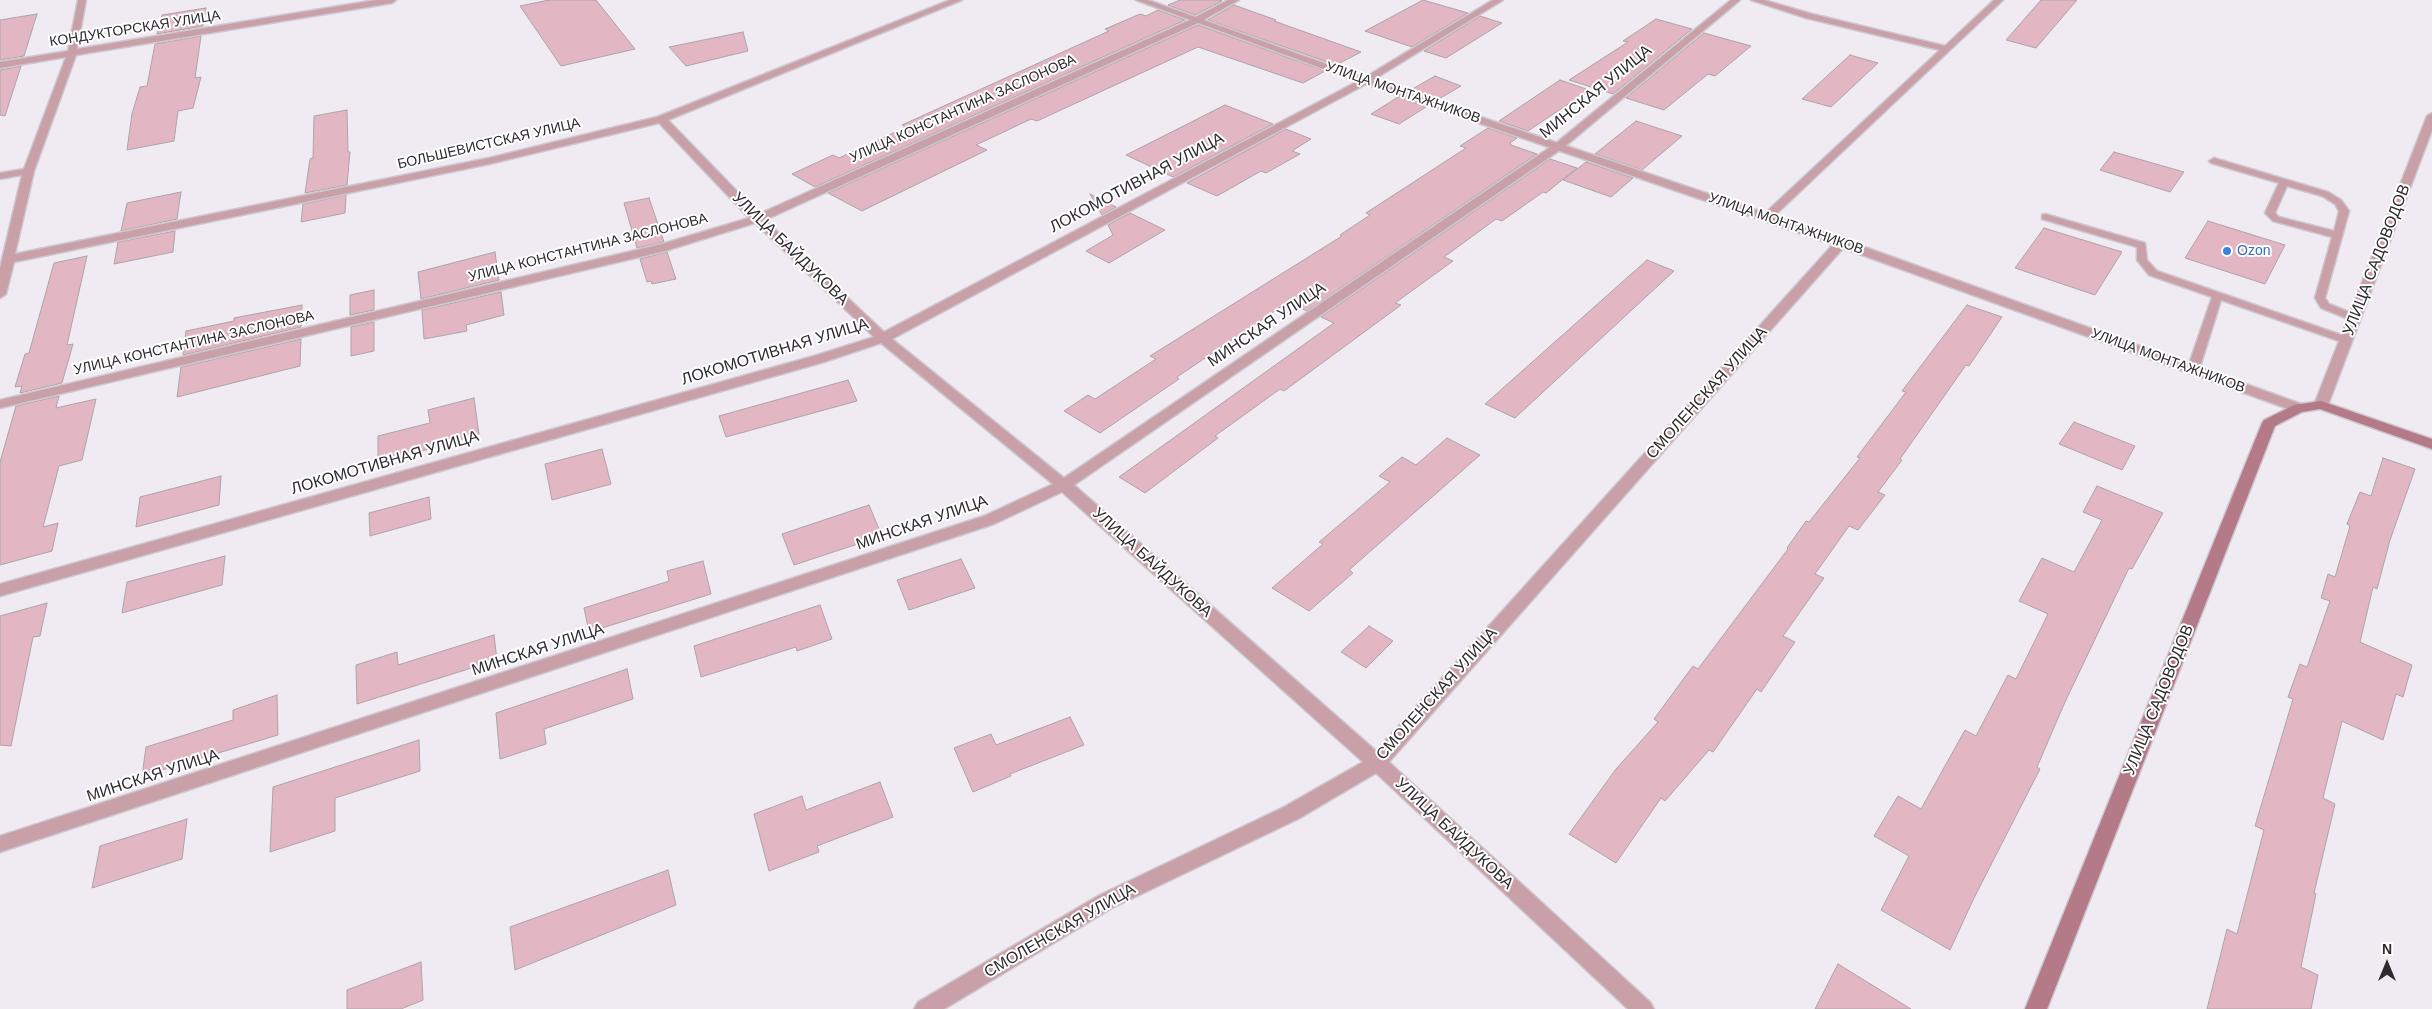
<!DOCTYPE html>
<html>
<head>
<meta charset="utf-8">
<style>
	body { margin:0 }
	#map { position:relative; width:2432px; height:1009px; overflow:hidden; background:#f0ebf2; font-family:Helvetica,sans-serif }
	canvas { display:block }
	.north { position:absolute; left:2362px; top:939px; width:50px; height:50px; -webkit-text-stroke:4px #fff; paint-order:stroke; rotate:0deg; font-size:14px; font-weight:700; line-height:20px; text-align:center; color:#2d2b2e }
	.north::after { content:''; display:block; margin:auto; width:18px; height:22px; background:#2d2b2e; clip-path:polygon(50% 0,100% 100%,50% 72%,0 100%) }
</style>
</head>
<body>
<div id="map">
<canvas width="2432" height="1009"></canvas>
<div class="north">N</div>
</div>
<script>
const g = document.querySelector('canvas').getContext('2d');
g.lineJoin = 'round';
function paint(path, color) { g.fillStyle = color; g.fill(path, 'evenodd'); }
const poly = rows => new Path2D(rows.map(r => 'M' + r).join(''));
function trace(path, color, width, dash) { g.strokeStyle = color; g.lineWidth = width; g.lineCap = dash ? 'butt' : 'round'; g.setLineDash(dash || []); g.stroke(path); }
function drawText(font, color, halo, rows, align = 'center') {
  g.font = font + ' Helvetica,sans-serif'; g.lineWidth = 4; g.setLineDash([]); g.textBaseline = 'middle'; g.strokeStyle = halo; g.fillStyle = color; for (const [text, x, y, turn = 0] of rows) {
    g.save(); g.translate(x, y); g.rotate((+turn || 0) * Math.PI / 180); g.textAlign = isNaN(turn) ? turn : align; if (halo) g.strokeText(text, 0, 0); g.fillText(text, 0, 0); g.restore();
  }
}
const building = poly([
	[549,0,596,0,635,49,561,66,520,6,549,0],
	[1180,0,1219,0,1222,1,1195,15,1168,5,1180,0],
	[1423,0,1468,13,1412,47,1365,31,1423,0],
	[2041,0,2077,0,2036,48,2006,40,2041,0],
	[1234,5,1276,20,1274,21,1361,52,1336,65,1208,20,1234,5],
	[206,8,203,26,157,34,162,15,206,8],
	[1158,10,1185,20,815,187,792,174,833,155,839,158,906,127,902,125,1109,31,1105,29,1140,14,1146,16,1158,10],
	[37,14,24,56,0,60,0,20,37,14],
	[1480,16,1502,23,1446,58,1424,51,1480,16],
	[1656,19,1692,29,1613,94,1569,80,1628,42,1623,41,1656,19],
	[1198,25,1325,71,1303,83,1198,47,1037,121,1031,119,976,145,987,150,862,211,828,193,1198,25],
	[743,32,748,51,686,66,669,47,743,32],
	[1704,33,1751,46,1715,76,1708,74,1664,110,1626,98,1704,33],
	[201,36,195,78,201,77,193,108,178,111,174,141,127,150,132,114,140,87,147,86,155,44,201,36],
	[1850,55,1878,63,1831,107,1802,99,1850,55],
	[21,66,5,116,0,115,0,70,21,66],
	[1435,76,1461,86,1437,100,1409,91,1435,76],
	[1560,80,1589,90,1528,131,1499,121,1560,80],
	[1398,97,1426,107,1399,124,1371,114,1398,97],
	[1225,105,1273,124,1173,177,1126,155,1225,105],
	[347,110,348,152,350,152,347,185,305,193,310,159,313,158,314,116,347,110],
	[1636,121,1682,136,1642,170,1595,154,1636,121],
	[1488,128,1517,138,1510,143,1511,145,1537,154,1307,311,1288,302,1177,377,1179,379,1100,433,1064,411,1088,395,1095,399,1156,359,1150,356,1342,236,1340,235,1370,215,1366,213,1466,148,1460,146,1488,128],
	[1286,129,1311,139,1292,151,1300,154,1266,173,1261,171,1217,196,1187,183,1286,129],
	[2114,152,2184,172,2170,192,2100,170,2114,152],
	[1550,159,1577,168,1546,193,1543,192,1502,221,1496,219,1444,257,1453,261,1395,303,1401,305,1284,391,1280,389,1215,436,1218,438,1145,493,1119,477,1334,323,1321,317,1550,159],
	[1586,162,1633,178,1611,197,1563,180,1586,162],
	[181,192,177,219,121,231,127,203,181,192],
	[1090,194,1116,207,1102,215,1090,194],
	[346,195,345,213,301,222,303,204,346,195],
	[649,198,664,242,637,248,624,203,649,198],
	[1130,213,1165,230,1109,263,1086,251,1113,235,1108,225,1130,213],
	[2208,221,2285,245,2265,284,2185,258,2208,221],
	[2044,228,2122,252,2095,295,2015,268,2044,228],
	[175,231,173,252,114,264,118,242,175,231],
	[495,252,499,280,421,299,418,272,495,252],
	[667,252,676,279,652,284,651,281,647,282,640,259,667,252],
	[87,256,67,345,73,344,62,383,20,393,22,386,15,387,25,354,29,353,54,263,87,256],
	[1647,260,1674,271,1515,418,1485,404,1647,260],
	[374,290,374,310,350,315,350,295,374,290],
	[501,292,504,315,466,325,467,331,424,339,422,310,501,292],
	[302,305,301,327,183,355,186,331,234,321,234,318,302,305],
	[1967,305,2002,317,1969,366,1966,365,1900,459,1902,460,1878,492,1885,495,1858,530,1849,526,1815,574,1824,578,1783,636,1795,642,1761,692,1757,689,1713,752,1709,750,1665,801,1661,798,1616,863,1569,834,1616,769,1658,722,1654,719,1693,666,1698,669,1788,549,1787,548,1806,521,1809,522,1860,458,1857,457,1906,392,1902,391,1967,305],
	[374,322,374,351,351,356,351,327,374,322],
	[301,339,300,366,177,397,181,367,301,339],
	[848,380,857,401,726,437,719,416,848,380],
	[59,396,56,408,96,399,82,460,59,466,43,527,58,523,52,551,0,565,0,462,16,406,59,396],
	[474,398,479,434,378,464,378,436,430,423,428,410,474,398],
	[2074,422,2135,446,2122,470,2059,444,2074,422],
	[1447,438,1480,455,1349,570,1353,573,1309,611,1272,588,1323,544,1319,542,1390,482,1379,476,1402,457,1416,465,1447,438],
	[602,449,611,484,552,500,545,464,602,449],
	[2383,458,2415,469,2390,540,2377,589,2373,587,2360,642,2412,665,2403,697,2396,694,2383,740,2342,721,2323,798,2335,804,2314,893,2316,894,2301,967,2318,975,2311,1009,2207,1009,2227,929,2237,934,2264,830,2255,826,2293,699,2288,697,2300,664,2307,667,2330,601,2321,598,2328,574,2335,577,2350,526,2347,524,2360,492,2371,496,2383,458],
	[221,476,219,505,136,527,140,497,221,476],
	[2097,486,2163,513,2132,569,2129,568,2065,702,2037,767,2040,769,1974,898,1950,950,1881,910,1909,856,1874,836,1898,796,1921,809,1965,730,1976,736,2008,675,2016,679,2048,614,2019,601,2042,558,2074,572,2102,520,2083,512,2097,486],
	[429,497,431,519,370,536,369,513,429,497],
	[869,505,882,536,794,565,782,534,869,505],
	[225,556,222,585,122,613,127,582,225,556],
	[961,559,975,588,909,610,897,580,961,559],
	[703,561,711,594,589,632,584,608,669,581,667,571,703,561],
	[47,603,40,636,33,637,11,746,0,745,0,616,47,603],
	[820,605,832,639,797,651,796,647,701,677,694,646,820,605],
	[1369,626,1393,641,1366,668,1341,652,1369,626],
	[494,635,497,660,357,704,356,665,397,652,398,665,494,635],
	[627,669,633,699,544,729,546,744,500,759,496,713,627,669],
	[277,695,278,735,142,776,146,747,233,720,233,710,277,695],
	[1070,717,1084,745,1010,774,1011,776,973,792,954,748,991,734,996,745,1070,717],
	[419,740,420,771,335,798,335,831,270,852,273,787,419,740],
	[880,782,893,817,817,846,819,852,769,871,754,814,802,796,806,810,880,782],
	[187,819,182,859,92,888,100,846,187,819],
	[668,870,676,905,515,970,510,927,668,870],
	[421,962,423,1000,401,1009,347,1009,347,990,421,962],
	[1838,964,1911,1009,1815,1009,1838,964]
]);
paint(building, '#e2b7c3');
trace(building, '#aca3a6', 1);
const service = poly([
	[2214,158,2328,192,2341,200,2349,211,2325,298,2329,304,2359,316,2359,320,2351,320,2321,308,2315,298,2332,237,2273,221,2265,213,2279,183,2211,163,2209,161,2214,158],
	[2287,186,2322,196,2335,204,2339,211,2334,231,2279,217,2275,213,2287,186],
	[2045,214,2145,243,2147,260,2157,271,2350,338,2351,340,2350,342,2342,342,2221,300,2199,370,2197,372,2189,372,2187,370,2212,297,2149,275,2137,260,2137,247,2042,219,2042,215,2045,214]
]);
const minor = poly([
	[78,0,86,0,77,49,376,0,396,0,392,3,76,55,34,171,15,254,489,158,657,117,950,0,962,0,668,120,759,214,1192,19,1228,0,1239,0,1198,23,765,220,884,332,1362,79,1493,0,1503,0,1368,83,892,339,1064,478,1555,144,1731,0,1740,0,1563,148,1074,485,1376,751,1837,240,1845,240,1847,243,1845,246,1389,762,1650,1002,1654,1009,1628,1009,1376,773,1298,819,1112,908,944,1009,914,1009,918,1002,1098,896,1284,807,1363,762,1062,492,994,524,0,852,0,836,984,516,1053,484,881,343,824,362,0,596,0,584,814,356,874,337,755,223,665,251,0,408,0,400,662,244,749,218,659,123,489,164,14,262,6,294,0,298,0,268,22,175,0,179,0,173,24,169,66,57,0,68,0,62,68,51,78,0],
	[1751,0,1764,0,1812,14,1945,46,1994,0,2003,0,1771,219,1767,220,1761,217,1763,215,1940,50,1806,18,1751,0],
	[2432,113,2432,130,2328,405,2326,408,2316,408,2314,405,2427,116,2432,113]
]);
const tertiary = poly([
	[1136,0,1148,0,1368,79,1845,240,2304,405,2306,408,2304,411,2294,411,1837,246,1362,83,1136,0]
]);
const secondary = poly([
	[2321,401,2432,439,2432,449,2320,409,2302,412,2275,426,2047,1009,2025,1009,2262,423,2264,420,2294,405,2321,401]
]);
trace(service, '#cdc8cf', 3);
trace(minor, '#cdc8cf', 3);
trace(tertiary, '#cdc8cf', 3);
trace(secondary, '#cdc8cf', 3);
paint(service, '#c9a0a8');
paint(minor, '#c9a0a8');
paint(tertiary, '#c9a0a8');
paint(secondary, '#b57a87');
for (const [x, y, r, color] of [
	[2227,251,5,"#3f7fe0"]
]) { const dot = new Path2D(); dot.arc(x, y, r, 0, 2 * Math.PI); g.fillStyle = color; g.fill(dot); trace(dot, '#fff', 2); }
drawText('14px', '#2d2b2e', '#fff', [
	["КОНДУКТОРСКАЯ УЛИЦА",135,29,-9],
	["УЛИЦА МОНТАЖНИКОВ",1403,93,19],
	["УЛИЦА КОНСТАНТИНА ЗАСЛОНОВА",963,109,-24],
	["БОЛЬШЕВИСТСКАЯ УЛИЦА",489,144,-13],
	["УЛИЦА МОНТАЖНИКОВ",1786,224,19],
	["УЛИЦА КОНСТАНТИНА ЗАСЛОНОВА",588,248,-14],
	["УЛИЦА КОНСТАНТИНА ЗАСЛОНОВА",194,343,-13],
	["УЛИЦА МОНТАЖНИКОВ",2168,361,20]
]);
drawText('14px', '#366cbe', '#fff', [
	["Ozon",2237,251]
], 'left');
drawText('16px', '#2d2b2e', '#fff', [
	["МИНСКАЯ УЛИЦА",1596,92,-39],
	["ЛОКОМОТИВНАЯ УЛИЦА",1137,183,-28],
	["УЛИЦА БАЙДУКОВА",790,249,44],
	["УЛИЦА САДОВОДОВ",2377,260,-69],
	["МИНСКАЯ УЛИЦА",1267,325,-34],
	["ЛОКОМОТИВНАЯ УЛИЦА",775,352,-17],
	["СМОЛЕНСКАЯ УЛИЦА",1707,393,-48],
	["ЛОКОМОТИВНАЯ УЛИЦА",385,463,-16],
	["МИНСКАЯ УЛИЦА",922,523,-19],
	["УЛИЦА БАЙДУКОВА",1152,563,42],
	["МИНСКАЯ УЛИЦА",538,650,-18],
	["СМОЛЕНСКАЯ УЛИЦА",1437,694,-48],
	["УЛИЦА САДОВОДОВ",2159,700,-68],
	["МИНСКАЯ УЛИЦА",153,776,-18],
	["УЛИЦА БАЙДУКОВА",1454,834,43],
	["СМОЛЕНСКАЯ УЛИЦА",1060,931,-30]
]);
</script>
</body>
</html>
